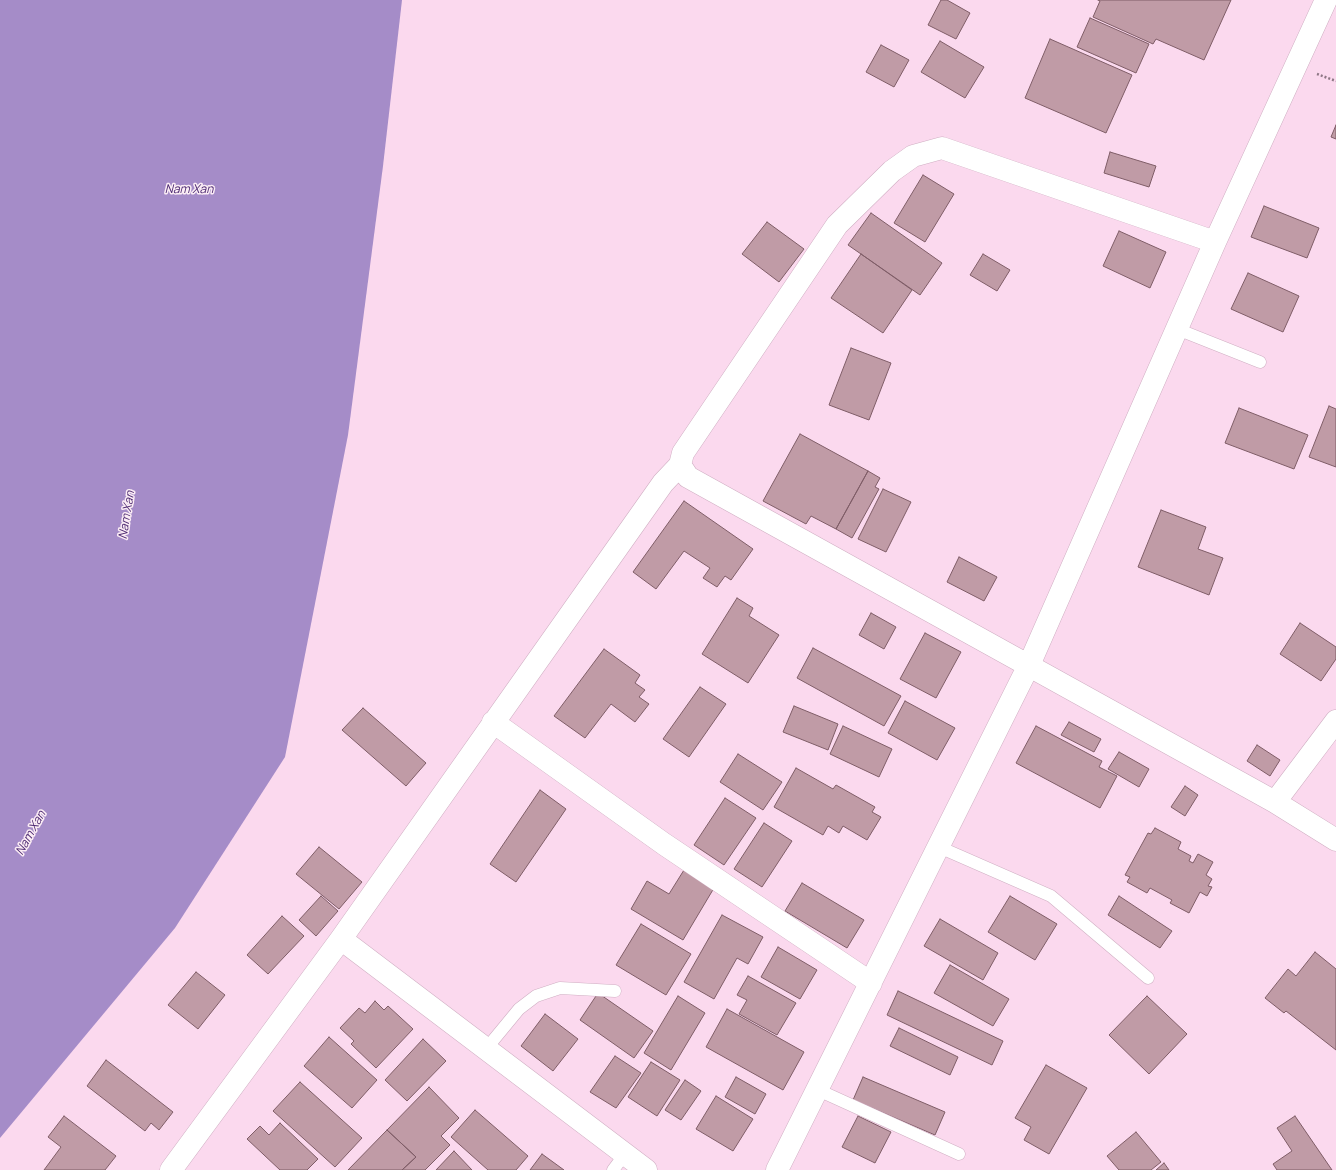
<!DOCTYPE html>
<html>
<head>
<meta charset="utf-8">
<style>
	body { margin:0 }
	canvas { display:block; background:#fbd9ee }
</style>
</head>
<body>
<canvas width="1336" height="1170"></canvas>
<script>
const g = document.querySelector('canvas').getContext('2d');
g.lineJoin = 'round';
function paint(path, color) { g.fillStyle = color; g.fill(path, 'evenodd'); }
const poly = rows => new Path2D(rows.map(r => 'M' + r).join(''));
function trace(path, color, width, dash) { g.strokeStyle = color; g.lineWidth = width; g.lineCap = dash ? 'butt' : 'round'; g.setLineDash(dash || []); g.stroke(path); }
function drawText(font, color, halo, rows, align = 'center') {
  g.font = font + ' Manrope,sans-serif'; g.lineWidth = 3; g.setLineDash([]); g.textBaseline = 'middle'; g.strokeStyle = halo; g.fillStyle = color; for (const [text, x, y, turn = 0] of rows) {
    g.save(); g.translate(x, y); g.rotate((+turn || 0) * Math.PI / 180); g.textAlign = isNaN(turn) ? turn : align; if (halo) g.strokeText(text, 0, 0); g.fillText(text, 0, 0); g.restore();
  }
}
paint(poly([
	[0,0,402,0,383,166,348,435,285,757,175,928,0,1138]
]), '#a58cc8');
const building = poly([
	[941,0,947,0,970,13,956,39,928,25,941,0],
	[1098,0,1231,0,1204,60,1156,39,1153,44,1093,17,1100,1,1098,0],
	[1090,18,1149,44,1136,73,1077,47,1090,18],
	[1050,39,1132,75,1106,133,1025,98,1050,39],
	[940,41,984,67,965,98,921,72,940,41],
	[881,45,909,60,894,87,866,72,881,45],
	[1336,125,1336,139,1331,137,1336,125],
	[1110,152,1156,166,1149,187,1104,173,1110,152],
	[923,175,954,194,925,242,894,223,923,175],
	[1264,206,1319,228,1307,258,1251,237,1264,206],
	[871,213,942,263,920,295,848,245,871,213],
	[767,222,804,249,779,282,742,254,767,222],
	[1119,231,1166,252,1150,288,1103,266,1119,231],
	[861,254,912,290,883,333,831,298,861,254],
	[983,254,1010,270,997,291,970,275,983,254],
	[1248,273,1299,296,1283,332,1231,309,1248,273],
	[851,348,891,363,869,420,829,405,851,348],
	[1329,406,1336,409,1336,467,1309,457,1329,406],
	[1239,408,1308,435,1294,469,1225,443,1239,408],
	[800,434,868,471,836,529,811,516,806,524,763,501,800,434],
	[868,471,880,478,875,487,879,489,852,538,836,529,868,471],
	[883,489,911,502,886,552,858,539,883,489],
	[684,501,753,549,731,580,725,576,717,587,703,578,710,568,684,551,656,589,633,572,684,501],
	[1161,510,1206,527,1198,549,1223,558,1209,595,1138,567,1161,510],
	[959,557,997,577,984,601,947,582,959,557],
	[737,598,753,608,749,616,779,635,748,683,702,654,737,598],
	[871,613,896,627,884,649,859,635,871,613],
	[1300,623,1336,647,1336,659,1321,681,1280,654,1300,623],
	[925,633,961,652,936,698,900,679,925,633],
	[813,648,901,696,884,726,797,678,813,648],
	[604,649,640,675,635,683,645,690,639,697,649,704,635,722,611,704,585,738,554,716,604,649],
	[700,687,726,704,689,757,663,739,700,687],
	[905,701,955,728,937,760,888,733,905,701],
	[794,706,838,724,828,750,783,732,794,706],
	[363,708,426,763,406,786,342,730,363,708],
	[1069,722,1101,739,1094,752,1061,735,1069,722],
	[843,726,892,749,879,777,830,754,843,726],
	[1036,726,1102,761,1099,767,1117,776,1100,808,1016,763,1036,726],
	[1257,745,1280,760,1270,776,1247,761,1257,745],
	[1119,752,1149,769,1139,787,1108,769,1119,752],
	[738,754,782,782,763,810,720,782,738,754],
	[796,768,833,789,836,785,875,807,872,812,881,817,867,840,843,826,839,833,828,826,823,835,774,807,796,768],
	[1185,786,1198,795,1185,816,1171,807,1185,786],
	[540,790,566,809,516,882,490,864,540,790],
	[725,798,756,818,724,865,694,845,725,798],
	[764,823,792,841,762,887,734,869,764,823],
	[1155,828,1181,842,1178,849,1191,856,1189,861,1193,863,1198,854,1213,862,1206,875,1212,879,1208,886,1212,887,1207,896,1200,892,1189,913,1170,903,1172,900,1150,888,1147,893,1127,882,1130,877,1125,875,1148,833,1151,834,1155,828],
	[319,847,362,882,339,909,296,874,319,847],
	[684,870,714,888,683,940,631,909,647,881,669,894,684,870],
	[802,883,864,920,847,948,785,911,802,883],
	[321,896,338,911,316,936,299,920,321,896],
	[1010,896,1057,924,1035,960,988,932,1010,896],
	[1119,896,1172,931,1160,948,1108,915,1119,896],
	[722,915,763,937,748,964,737,958,714,999,684,982,722,915],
	[282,916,304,936,268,974,247,955,282,916],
	[940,919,998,953,983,980,924,946,940,919],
	[641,924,691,954,666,995,616,965,641,924],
	[778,947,817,970,800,999,761,977,778,947],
	[1315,952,1336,969,1336,1050,1286,1011,1284,1013,1265,998,1288,969,1296,976,1315,952],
	[950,965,1009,999,993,1026,934,993,950,965],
	[196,972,225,995,198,1029,168,1005,196,972],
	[748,976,796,1003,777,1035,739,1014,747,1000,737,995,748,976],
	[898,991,1003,1041,992,1065,887,1015,898,991],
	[598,993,653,1031,634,1058,580,1020,598,993],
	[678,996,705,1013,671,1070,644,1053,678,996],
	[1147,996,1187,1034,1149,1074,1109,1035,1147,996],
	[375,1001,384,1010,388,1006,413,1029,376,1068,351,1044,354,1041,340,1028,359,1008,365,1013,375,1001],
	[727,1009,804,1052,783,1090,706,1047,727,1009],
	[545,1014,578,1039,553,1071,521,1046,545,1014],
	[899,1028,958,1057,950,1075,890,1046,899,1028],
	[329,1037,377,1080,352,1108,304,1066,329,1037],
	[423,1039,446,1061,407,1101,385,1080,423,1039],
	[615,1056,641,1073,616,1108,590,1092,615,1056],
	[106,1060,173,1112,159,1130,151,1123,145,1131,87,1086,106,1060],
	[651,1062,680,1080,657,1116,628,1097,651,1062],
	[1046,1065,1087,1088,1049,1154,1024,1140,1031,1127,1015,1118,1046,1065],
	[736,1077,766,1094,755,1114,725,1097,736,1077],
	[863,1077,945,1112,935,1135,853,1100,863,1077],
	[685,1080,701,1091,681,1120,665,1110,685,1080],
	[300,1082,362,1138,335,1167,273,1111,300,1082],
	[429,1087,459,1118,441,1136,450,1145,425,1170,402,1170,416,1157,387,1130,429,1087],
	[716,1096,753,1119,733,1151,696,1129,716,1096],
	[475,1110,528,1156,516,1170,488,1170,451,1137,475,1110],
	[64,1116,116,1156,105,1170,44,1170,61,1147,48,1137,64,1116],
	[858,1116,891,1132,875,1163,842,1147,858,1116],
	[1295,1116,1332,1170,1277,1170,1273,1164,1292,1151,1277,1128,1295,1116],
	[280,1123,318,1159,307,1170,280,1170,247,1139,260,1126,269,1135,280,1123],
	[387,1130,416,1157,402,1170,348,1170,387,1130],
	[1136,1132,1161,1162,1151,1170,1119,1170,1107,1156,1136,1132],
	[454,1151,472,1170,436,1170,454,1151],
	[542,1154,564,1170,530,1170,542,1154],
	[1164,1163,1169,1170,1156,1170,1164,1163]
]);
paint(building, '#c09ba6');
trace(building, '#7f5d67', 1);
const lane = poly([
	[1177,329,1260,362],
	[939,847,1051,896,1148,978],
	[486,1049,519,1009,536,996,560,988,615,991],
	[818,1090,959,1154],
	[613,1170,625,1154]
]);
const street = poly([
	[680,465,688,477,1275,802,1336,840],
	[493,722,664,844,871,983],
	[1275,802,1336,721],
	[341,939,646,1170],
	[171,1170,341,939,663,483,680,465,683,453,837,225,892,171,913,156,942,148,1215,242],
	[777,1170,1029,665,1215,242,1326,0]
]);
trace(lane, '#d0afc3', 13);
trace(street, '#d0afc3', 23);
trace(poly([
	[1317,74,1336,81]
]), '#8e7785', 2.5, [2, 2]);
trace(lane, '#fff', 12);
trace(street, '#fff', 22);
drawText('italic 12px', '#4e2b73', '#fbedf5', [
	["Nam Xan",189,190],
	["Nam Xan",127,515,-81],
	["Nam Xan",31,833,-61]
]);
</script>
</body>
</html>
